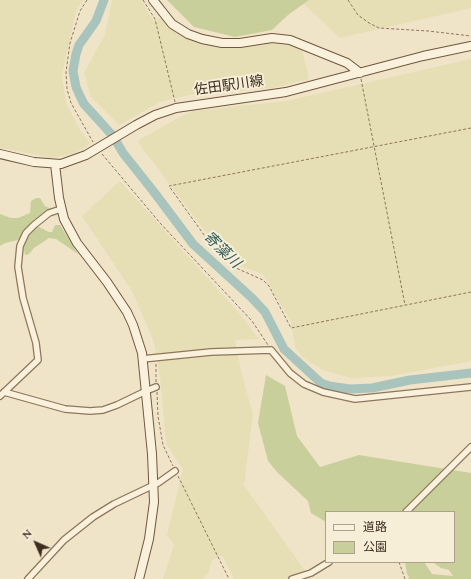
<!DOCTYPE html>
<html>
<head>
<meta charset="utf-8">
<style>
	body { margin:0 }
	#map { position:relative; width:471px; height:579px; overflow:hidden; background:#f0e4c8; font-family:Spectral,"Noto Sans JP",serif }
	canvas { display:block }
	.legend { position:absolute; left:325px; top:511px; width:130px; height:52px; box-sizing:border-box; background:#f7eed8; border:1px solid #ada18e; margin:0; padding:5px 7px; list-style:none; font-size:12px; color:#3d2e20 }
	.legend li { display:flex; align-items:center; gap:8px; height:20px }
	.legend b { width:20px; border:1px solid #ada18e }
	.north { position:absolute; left:16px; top:523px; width:40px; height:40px; -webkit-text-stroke:3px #f7eed8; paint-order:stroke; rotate:315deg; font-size:11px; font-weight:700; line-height:16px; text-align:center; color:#3d2e20 }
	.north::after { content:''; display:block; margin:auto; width:14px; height:18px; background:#3d2e20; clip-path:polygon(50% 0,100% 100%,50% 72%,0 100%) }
</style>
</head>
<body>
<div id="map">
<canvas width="471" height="579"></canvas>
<ul class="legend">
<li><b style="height:5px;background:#faf1dc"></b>道路</li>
<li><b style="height:11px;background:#c9cf9b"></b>公園</li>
</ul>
<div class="north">N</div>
</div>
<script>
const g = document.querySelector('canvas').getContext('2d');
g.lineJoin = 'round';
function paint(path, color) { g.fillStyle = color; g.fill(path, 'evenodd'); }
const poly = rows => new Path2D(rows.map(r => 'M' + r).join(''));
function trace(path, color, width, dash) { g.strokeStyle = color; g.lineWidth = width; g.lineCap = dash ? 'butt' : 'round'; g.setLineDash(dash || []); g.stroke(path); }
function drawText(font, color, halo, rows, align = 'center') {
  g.font = font + ' Spectral,"Noto Sans JP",serif'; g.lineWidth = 4; g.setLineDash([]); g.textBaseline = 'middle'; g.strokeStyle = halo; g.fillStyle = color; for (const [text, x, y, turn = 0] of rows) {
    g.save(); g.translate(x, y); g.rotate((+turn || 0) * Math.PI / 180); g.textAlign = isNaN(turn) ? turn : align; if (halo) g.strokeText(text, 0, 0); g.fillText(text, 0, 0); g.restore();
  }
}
paint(poly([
	[0,0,83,0,76,11,62,75,66,103,80,130,90,143,85,148,69,155,50,158,38,155,0,148],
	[112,0,141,0,153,20,164,18,174,31,198,42,222,47,249,47,264,42,299,47,303,53,309,79,273,88,189,95,160,102,119,125,91,97,84,73,105,34],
	[309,0,471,0,471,8,340,38,304,4],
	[471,59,471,361,392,376,351,378,323,370,302,357,295,347,291,322,263,274,237,265,214,243,137,141,180,117,193,111,286,101],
	[120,181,239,313,259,339,235,340,242,375,253,414,244,485,311,579,234,579,222,555,212,560,208,574,202,579,163,579,174,545,167,535,183,469,166,444,160,377,154,342,132,291,82,216]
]), '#e6deb5');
paint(poly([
	[167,0,309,0,288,15,272,30,235,37,194,27],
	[36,198,40,198,45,206,54,210,37,226,49,232,52,232,55,225,60,225,78,254,56,239,49,238,34,248,29,254,25,255,23,244,27,229,18,240,5,243,0,246,0,214,11,218,18,218,30,213,31,201],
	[266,375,285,386,297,436,320,467,359,455,471,473,471,579,408,579,409,577,407,574,405,562,424,562,432,574,453,576,449,570,441,568,435,564,435,562,454,562,454,512,326,512,326,522,311,513,308,501,277,472,268,461,258,423]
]), '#c9cf9b');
trace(poly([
	[104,0,96,21,79,45,76,54,73,71,76,87,80,96,84,104,113,136,123,153,154,192,193,244,252,298,265,312,284,349,321,383,329,386,350,389,372,388,410,380,471,373]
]), '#a9c4bc', 9);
const street = poly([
	[142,359,211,352,271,350,290,373,304,384,323,392,355,399,471,387],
	[4,392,65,409,90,411,103,410,117,405,146,391,156,387],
	[0,396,38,360,36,343,23,298,18,267,20,246,26,233,34,225,49,213,61,209],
	[406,512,471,447],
	[28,579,64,540,93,517,114,504,158,483,175,471],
	[292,579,311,573,329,562]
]);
const secondary = poly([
	[153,0,172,24,188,34,202,39,222,43,240,43,272,38,290,40,347,63,360,73],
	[0,154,34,162,61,164,86,155,136,125,155,115,176,108,286,92,423,56,471,46],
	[55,164,59,198,64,219,77,243,107,282,127,312,133,325,142,353,152,454,154,502,149,539,139,579]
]);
trace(street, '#8d765c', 8);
trace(secondary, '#6f573f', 10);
trace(poly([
	[87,0,80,11,70,43,66,72,67,89,71,103,93,142],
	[143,0,155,19,175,102],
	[348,0,358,15,369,23,379,28,428,31,471,36],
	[361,79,405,305],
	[471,128,169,186,212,246,236,268,263,280,269,286,291,328,471,292],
	[102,154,160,223,252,321,268,345],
	[156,364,156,383],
	[157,392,158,416,163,445,173,466],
	[178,476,229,579],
	[399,562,405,579]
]), '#8d765c', 1, [3, 2]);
trace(street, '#faf1dc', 5.5);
trace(secondary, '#faf1dc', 8);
drawText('14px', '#3d2e20', '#f7eed8', [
	["佐田駅川線",229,87,-8]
]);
drawText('italic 15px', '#2f5d5a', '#f7eed8', [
	["寄藻川",221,251,44]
]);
</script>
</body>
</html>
